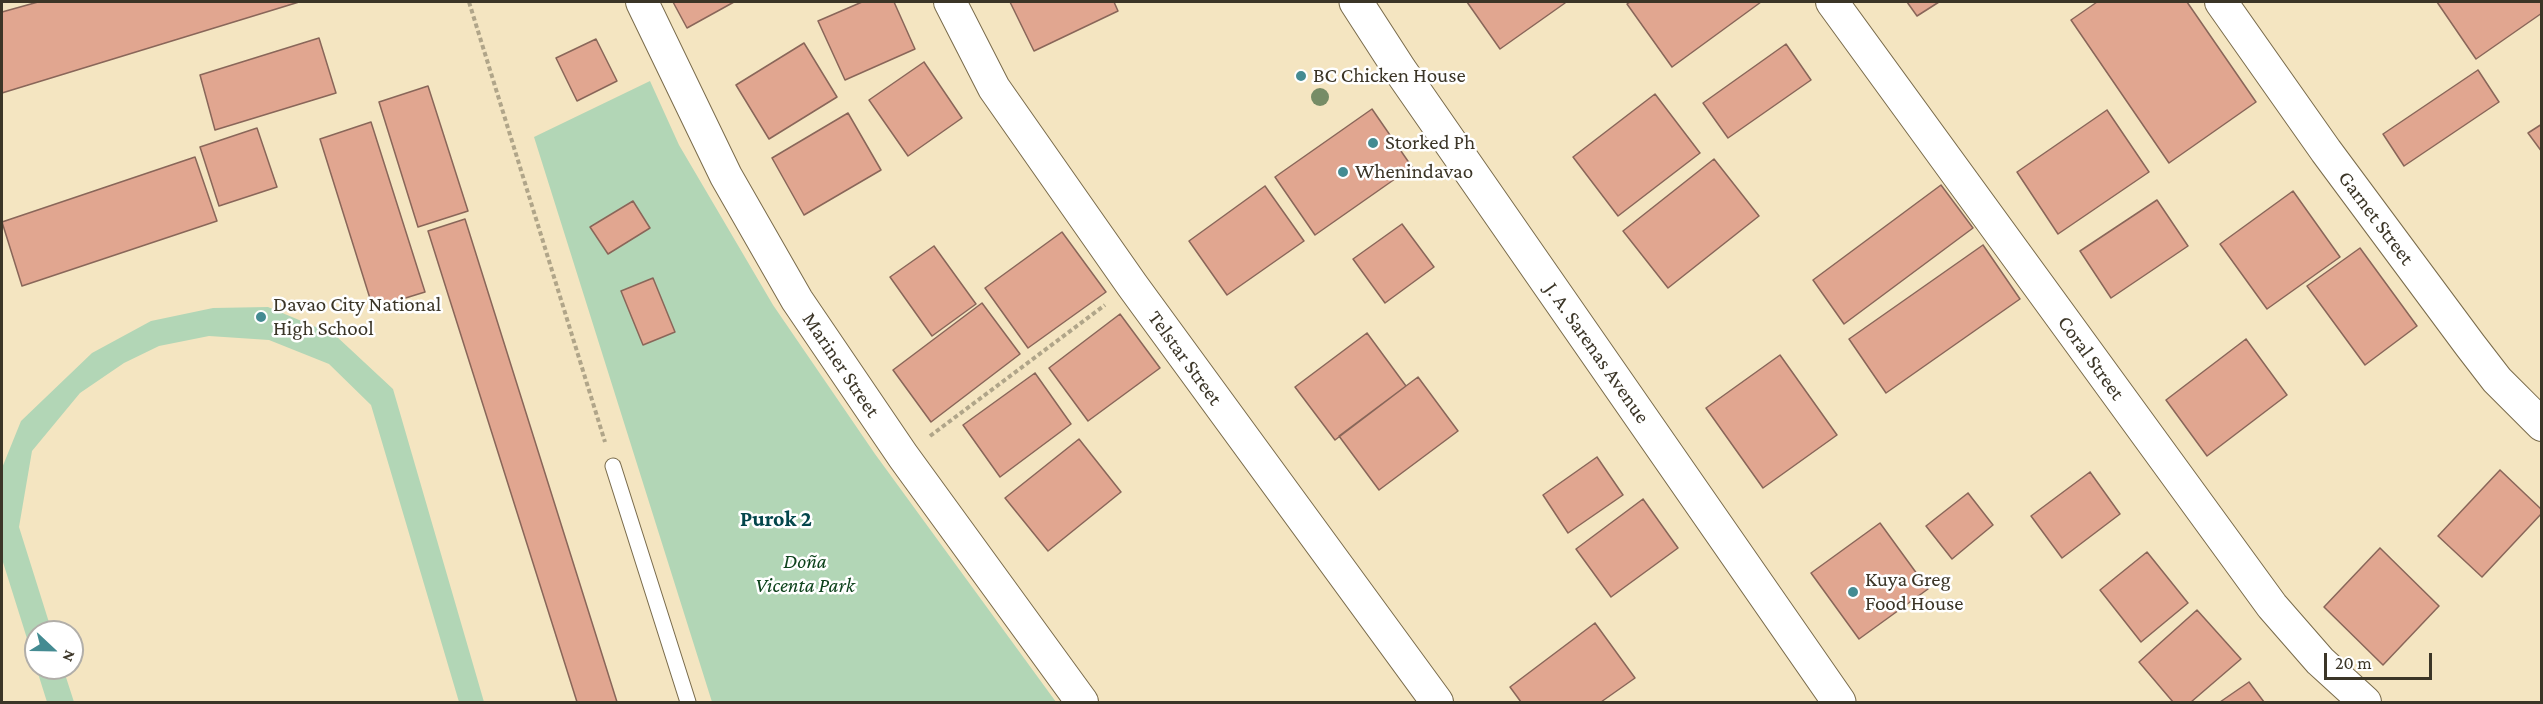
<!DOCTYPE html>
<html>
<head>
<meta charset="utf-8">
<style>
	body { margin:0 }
	#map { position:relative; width:2543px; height:704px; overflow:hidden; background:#f4e5c1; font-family:"Crimson Pro",serif }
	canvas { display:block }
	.frame { position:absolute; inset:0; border:3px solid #3b3527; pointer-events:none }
	.north { position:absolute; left:24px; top:620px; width:60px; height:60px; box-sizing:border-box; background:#fff; border:2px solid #b1aea9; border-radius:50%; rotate:112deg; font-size:16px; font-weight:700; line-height:24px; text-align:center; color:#3b3527 }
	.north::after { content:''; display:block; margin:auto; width:21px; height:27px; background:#448b92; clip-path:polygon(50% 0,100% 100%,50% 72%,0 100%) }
	.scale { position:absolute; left:2324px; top:653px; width:108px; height:27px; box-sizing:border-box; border:3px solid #3b3527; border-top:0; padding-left:8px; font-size:18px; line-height:21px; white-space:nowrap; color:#3b3527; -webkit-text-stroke:4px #fff; paint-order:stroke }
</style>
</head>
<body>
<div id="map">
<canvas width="2543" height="704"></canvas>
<div class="frame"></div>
<div class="north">N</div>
<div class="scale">20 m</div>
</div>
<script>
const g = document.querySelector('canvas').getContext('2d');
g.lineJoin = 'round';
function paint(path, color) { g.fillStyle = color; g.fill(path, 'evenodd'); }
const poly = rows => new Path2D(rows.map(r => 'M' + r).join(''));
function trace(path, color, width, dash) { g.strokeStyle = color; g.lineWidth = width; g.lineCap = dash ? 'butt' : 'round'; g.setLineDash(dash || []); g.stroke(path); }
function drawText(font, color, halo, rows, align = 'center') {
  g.font = font + ' "Crimson Pro",serif'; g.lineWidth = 5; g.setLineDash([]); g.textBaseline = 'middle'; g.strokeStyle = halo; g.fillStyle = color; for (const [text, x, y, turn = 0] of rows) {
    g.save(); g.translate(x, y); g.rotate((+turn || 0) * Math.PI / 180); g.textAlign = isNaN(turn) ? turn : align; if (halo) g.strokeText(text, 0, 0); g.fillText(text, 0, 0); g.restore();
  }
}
paint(poly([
	[650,81,679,145,773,305,875,454,1056,702,712,702,534,137],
	[268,307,335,335,393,389,484,702,459,702,371,405,329,364,269,340,209,336,159,346,124,363,80,393,32,451,19,527,52,632,36,632,36,668,63,668,74,702,47,702,2,559,2,468,21,421,92,353,151,321,213,308]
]), '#b2d6b6');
const building = poly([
	[38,2,299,2,2,93,2,12,38,2],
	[673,2,734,2,687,28,673,2],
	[862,2,894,2,915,49,845,80,818,21,862,2],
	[1010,2,1114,2,1118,11,1034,51,1010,2],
	[1467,2,1564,2,1565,3,1500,49,1467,2],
	[1630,2,1761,2,1672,67,1627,4,1630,2],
	[1907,2,1939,2,1917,16,1907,2],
	[2097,2,2187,2,2256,102,2169,163,2071,20,2097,2],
	[2437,2,2542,2,2542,13,2476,59,2437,2],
	[319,38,336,93,215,130,200,75,319,38],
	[596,39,617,81,577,101,556,58,596,39],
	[804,43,837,97,769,139,736,85,804,43],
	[1786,44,1811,80,1728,138,1703,103,1786,44],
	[924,62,962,118,908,156,869,100,924,62],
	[2478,70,2499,102,2404,166,2383,134,2478,70],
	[428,86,468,211,418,227,379,102,428,86],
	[1655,94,1700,153,1618,216,1573,157,1655,94],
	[1372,109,1412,167,1315,235,1275,177,1372,109],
	[2107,110,2149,172,2058,234,2017,172,2107,110],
	[848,113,881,170,804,215,772,158,848,113],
	[371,122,425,292,373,308,320,139,371,122],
	[2542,124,2542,152,2528,133,2542,124],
	[257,128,277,187,219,206,200,147,257,128],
	[195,157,217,221,22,286,2,222,195,157],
	[1714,159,1759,216,1668,288,1623,231,1714,159],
	[1941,185,1973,228,1844,324,1813,280,1941,185],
	[1265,186,1304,241,1227,295,1189,241,1265,186],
	[2293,191,2340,257,2267,309,2220,244,2293,191],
	[2157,200,2188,246,2111,298,2080,251,2157,200],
	[633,201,650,228,608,254,590,227,633,201],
	[465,219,617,702,577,702,428,231,465,219],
	[1402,224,1434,267,1385,303,1353,259,1402,224],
	[1062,232,1106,292,1028,348,985,288,1062,232],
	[1983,245,2020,299,1886,393,1849,339,1983,245],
	[934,246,976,304,932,336,890,277,934,246],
	[2360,248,2417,326,2365,365,2307,286,2360,248],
	[653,278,675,332,643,345,621,291,653,278],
	[982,303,1020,354,931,422,893,370,982,303],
	[1120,314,1160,368,1088,421,1049,368,1120,314],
	[1367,333,1406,386,1335,440,1295,387,1367,333],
	[2246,339,2287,395,2207,456,2166,400,2246,339],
	[1780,355,1837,435,1763,488,1706,408,1780,355],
	[1035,373,1071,424,1000,477,963,425,1035,373],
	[1418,377,1458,431,1379,490,1339,436,1418,377],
	[1079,439,1121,492,1048,551,1005,498,1079,439],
	[1597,457,1623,495,1568,533,1543,495,1597,457],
	[2500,470,2542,510,2542,513,2482,577,2438,536,2500,470],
	[2090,472,2120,514,2062,558,2031,516,2090,472],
	[1968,493,1993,525,1952,559,1926,526,1968,493],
	[1643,499,1678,548,1611,597,1576,549,1643,499],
	[1880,523,1928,589,1859,639,1811,573,1880,523],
	[2380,548,2439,606,2383,665,2324,607,2380,548],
	[2147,552,2188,603,2141,642,2100,590,2147,552],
	[2197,610,2241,659,2191,702,2173,702,2139,662,2197,610],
	[1595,623,1635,678,1601,702,1521,702,1510,687,1595,623],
	[2249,682,2264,702,2220,702,2249,682]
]);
paint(building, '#e1a690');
trace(building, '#896659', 1.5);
const lane = poly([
	[613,466,688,702]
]);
const street = poly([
	[642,2,726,176,797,300,903,456,1082,702],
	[950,2,994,88,1132,285,1437,702],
	[1832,2,2272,606,2320,661,2365,702],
	[2221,2,2326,151,2470,345,2497,380,2542,425]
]);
const secondary = poly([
	[1356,2,1400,70,1839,702]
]);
trace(lane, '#796b4b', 17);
trace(street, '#796b4b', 34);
trace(secondary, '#796b4b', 35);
trace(poly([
	[469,2,605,442],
	[930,436,1105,305]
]), '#b0a589', 4, [4.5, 3]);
trace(lane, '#fff', 15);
trace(street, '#fff', 32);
trace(secondary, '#fff', 33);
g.fillStyle = '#768c66';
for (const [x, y] of [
	[1320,97]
]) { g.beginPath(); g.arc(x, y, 9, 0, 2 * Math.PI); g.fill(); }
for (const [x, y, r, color] of [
	[1301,76,6,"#448b92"],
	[1373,143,6,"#448b92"],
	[1343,172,6,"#448b92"],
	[261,317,6,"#448b92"],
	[1853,592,6,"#448b92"]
]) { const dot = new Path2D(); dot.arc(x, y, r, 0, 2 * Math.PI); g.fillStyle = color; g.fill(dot); trace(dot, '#fff', 2); }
drawText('21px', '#3b3527', '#fff', [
	["BC Chicken House",1313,76],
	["Storked Ph",1385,143],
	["Whenindavao",1355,172],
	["Davao City National",273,305],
	["High School",273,329],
	["Kuya Greg",1865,580],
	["Food House",1865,604]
], 'left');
drawText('21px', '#3b3527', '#fff', [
	["Garnet Street",2376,218,53],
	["J. A. Sarenas Avenue",1597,353,55],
	["Telstar Street",1185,358,54],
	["Coral Street",2091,358,54],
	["Mariner Street",841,365,56]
]);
drawText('italic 21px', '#0e431c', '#fff', [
	["Doña",805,562],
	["Vicenta Park",805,586]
]);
drawText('bold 22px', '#03464b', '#fff', [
	["Purok 2",776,519]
]);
</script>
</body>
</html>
